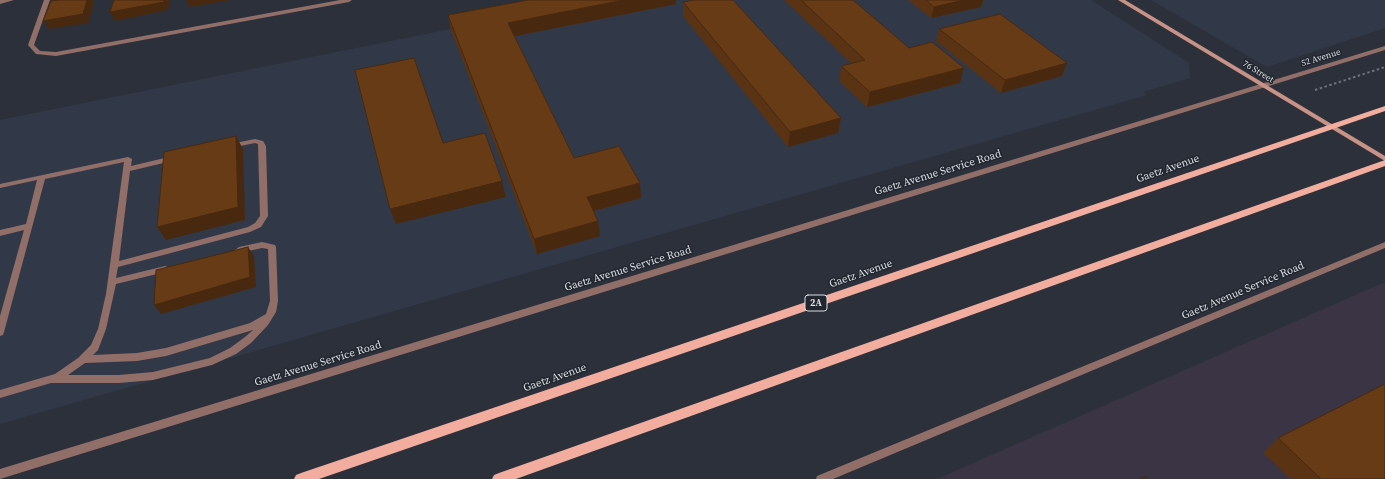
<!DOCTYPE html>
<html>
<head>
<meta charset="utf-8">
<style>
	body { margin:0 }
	canvas { display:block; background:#2b303a }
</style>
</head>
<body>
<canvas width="1385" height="479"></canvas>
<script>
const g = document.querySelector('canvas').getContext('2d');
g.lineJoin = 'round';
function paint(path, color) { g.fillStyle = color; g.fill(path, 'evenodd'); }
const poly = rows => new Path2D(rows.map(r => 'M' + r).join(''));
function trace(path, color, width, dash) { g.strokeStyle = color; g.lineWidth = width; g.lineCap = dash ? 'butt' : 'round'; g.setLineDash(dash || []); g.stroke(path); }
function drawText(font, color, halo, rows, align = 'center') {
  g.font = font + ' "Source Serif 4",serif'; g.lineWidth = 3; g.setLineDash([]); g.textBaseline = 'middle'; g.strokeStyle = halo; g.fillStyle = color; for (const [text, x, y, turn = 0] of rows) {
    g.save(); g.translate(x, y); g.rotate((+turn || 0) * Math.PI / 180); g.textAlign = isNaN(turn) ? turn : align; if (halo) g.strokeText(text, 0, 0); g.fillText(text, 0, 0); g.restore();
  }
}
paint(poly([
	[594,0,1091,0,1189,63,1190,78,1143,92,1147,95,0,424,0,120],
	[1151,0,1385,0,1385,28,1267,67]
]), '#313948');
paint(poly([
	[1385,282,1385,479,937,479]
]), '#3a3445');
trace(poly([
	[1315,90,1385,67]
]), '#6d727a', 2, [2.5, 2.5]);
paint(poly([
	[44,0,50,0,34,45,40,51,56,52,340,0,352,0,349,2,56,56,36,54,28,45,44,0],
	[255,139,263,141,266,146,268,216,261,227,250,232,118,267,116,278,165,266,168,267,169,269,168,271,165,272,116,284,106,329,98,350,93,355,137,353,166,348,250,323,266,314,270,301,268,249,262,248,239,253,235,250,239,247,262,242,275,245,276,247,278,301,276,312,268,325,251,343,236,354,212,365,153,380,119,383,51,383,0,398,0,390,55,374,78,358,91,345,98,329,106,294,124,162,45,179,4,332,3,335,0,336,0,316,24,230,0,236,0,230,26,224,37,180,0,188,0,184,128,157,132,159,131,166,173,156,176,156,177,158,176,160,130,171,119,261,248,227,255,223,260,216,258,144,255,143,230,148,226,146,230,144,255,139],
	[253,330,245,337,230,348,210,358,153,372,119,375,68,375,85,363,137,361,166,356,253,330]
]), '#916f68');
paint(poly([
	[0,0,14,0,0,4,0,0],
	[1385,46,1385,50,0,479,0,469,1385,46],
	[1385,242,1385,248,833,479,816,479,817,476,1385,242]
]), '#916f68');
paint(poly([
	[1118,0,1125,0,1385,156,1385,161,1118,0]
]), '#c89287');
paint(poly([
	[1385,106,1385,111,319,479,294,479,296,475,301,473,1385,106],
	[1385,160,1385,166,516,479,492,479,494,475,499,473,1385,160]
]), '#f2ad9f');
paint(poly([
	[784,0,853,0,909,48,960,83,867,107,839,81,841,66,851,63],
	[908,0,983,0,981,7,931,18],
	[683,2,841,118,838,133,788,147,683,16],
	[676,4,514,36,574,158,641,198,594,211,600,236,537,254,451,30,448,15],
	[939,29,1062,76,1001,93,936,41],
	[1278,438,1385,479,1291,479,1263,453]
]), '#593313');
paint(poly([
	[87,0,93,0,94,3,88,23,49,29,43,21],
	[164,0,170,0,168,10,115,21,110,12],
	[186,0,231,0,190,7],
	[624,0,676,0,676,4,511,37,508,23],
	[964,0,983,0,981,7,931,18,934,7],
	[1067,63,1062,76,1001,93,1005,80],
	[964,68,960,83,867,107,870,92],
	[841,118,838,133,788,147,790,132],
	[236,136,243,149,245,220,166,240,157,227],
	[502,181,506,197,396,224,390,209],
	[640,183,641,198,589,212,587,197],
	[598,221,600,236,537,254,534,239],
	[248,247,254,256,256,287,161,314,154,305]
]), '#48290f');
const building = poly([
	[58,0,87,0,83,14,43,21,51,1,58,0],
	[114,0,164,0,164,2,110,12,114,0],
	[528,0,624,0,508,23,574,158,619,146,640,183,587,197,598,221,534,239,448,15,528,0],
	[694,0,733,0,841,118,790,132,683,2,694,0],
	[801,0,853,0,909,48,932,42,964,68,870,92,841,66,865,60,801,0],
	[926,0,964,0,934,7,926,0],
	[1000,14,1067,63,1005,80,939,29,1000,14],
	[414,58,443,143,485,133,502,181,390,209,355,70,414,58],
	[236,136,238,207,157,227,164,152,236,136],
	[248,247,250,277,154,305,156,270,248,247],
	[1385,384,1385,479,1321,479,1278,438,1385,384],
	[1146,477,1148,479,1141,479,1146,477]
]);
paint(building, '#673b16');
trace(building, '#48290f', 1);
drawText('9px', '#dcdfe5', '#21262f', [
	["52 Avenue",1321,58,-17],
	["76 Street",1258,72,31]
]);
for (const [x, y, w] of [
	[816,303,22]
]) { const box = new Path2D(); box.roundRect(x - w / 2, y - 8, w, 16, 3); g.fillStyle = '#21262f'; g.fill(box); trace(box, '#dcdfe5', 1); }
drawText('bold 10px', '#dcdfe5', null, [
	["2A",816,303]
]);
drawText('11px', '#dcdfe5', '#21262f', [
	["Gaetz Avenue",1168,169,-19],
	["Gaetz Avenue Service Road",938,173,-17],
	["Gaetz Avenue Service Road",628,269,-17],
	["Gaetz Avenue",861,274,-19],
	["Gaetz Avenue Service Road",1243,291,-23],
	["Gaetz Avenue Service Road",318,364,-17],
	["Gaetz Avenue",555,378,-19]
]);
</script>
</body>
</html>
